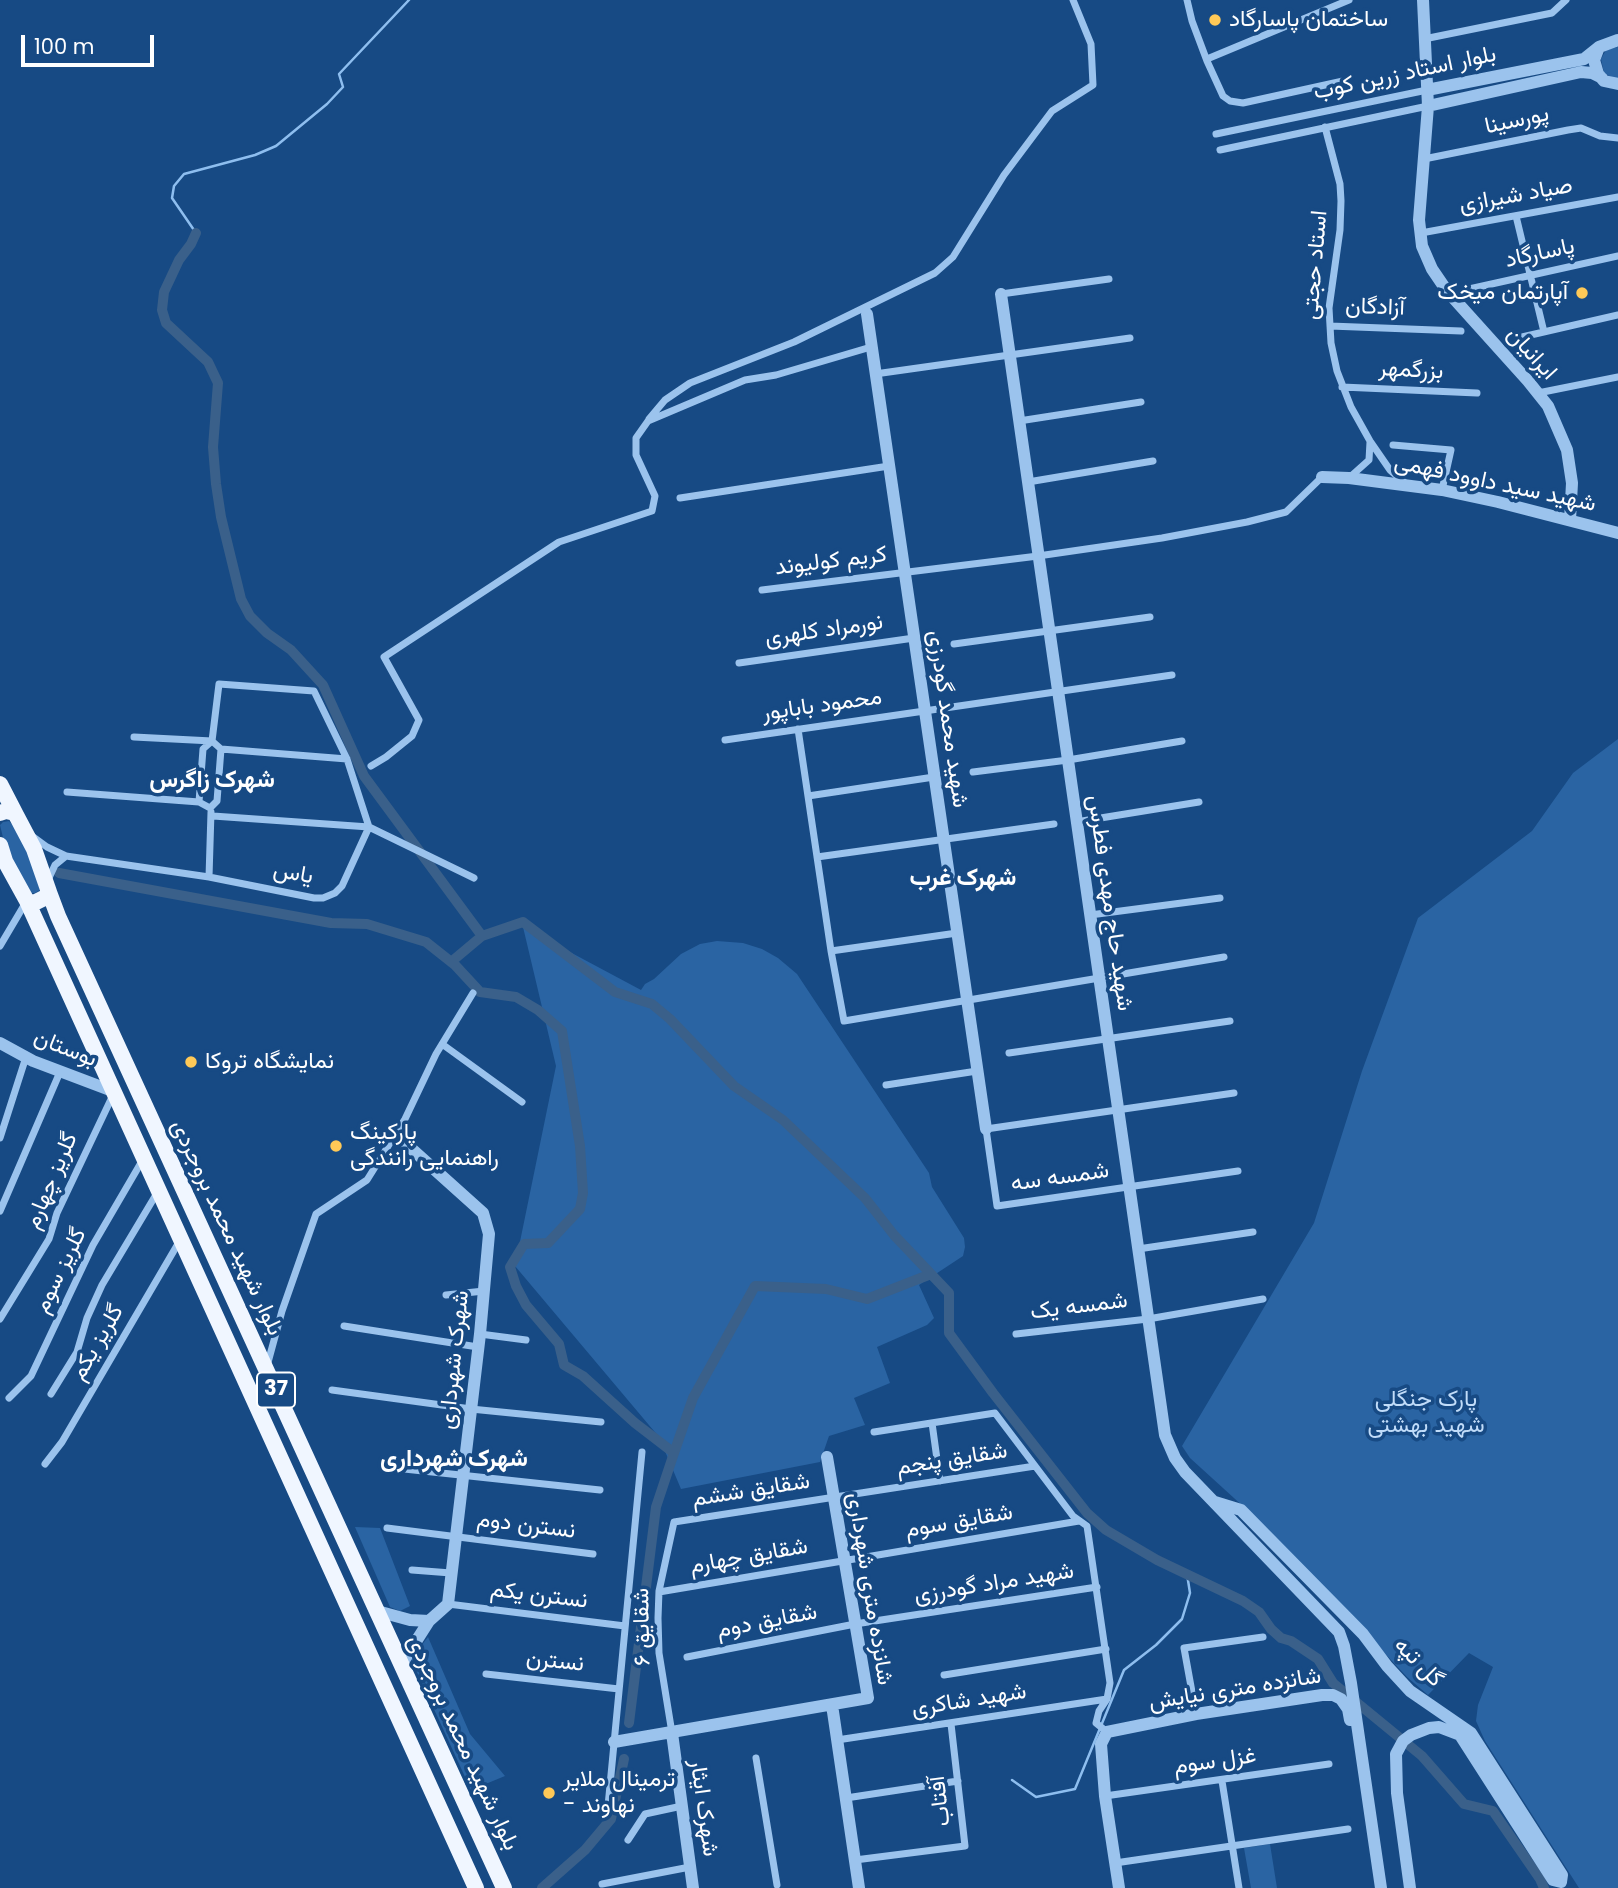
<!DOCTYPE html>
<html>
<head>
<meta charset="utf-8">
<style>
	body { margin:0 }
	#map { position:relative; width:1618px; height:1888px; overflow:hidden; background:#174a84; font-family:Poppins,sans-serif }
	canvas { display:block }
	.scale { position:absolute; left:21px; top:35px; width:133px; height:32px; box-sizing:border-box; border:4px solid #fff; border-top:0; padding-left:9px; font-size:21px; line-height:24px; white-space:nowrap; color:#fff; -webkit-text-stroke:5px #174a84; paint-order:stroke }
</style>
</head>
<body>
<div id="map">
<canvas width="1618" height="1888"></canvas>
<div class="scale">100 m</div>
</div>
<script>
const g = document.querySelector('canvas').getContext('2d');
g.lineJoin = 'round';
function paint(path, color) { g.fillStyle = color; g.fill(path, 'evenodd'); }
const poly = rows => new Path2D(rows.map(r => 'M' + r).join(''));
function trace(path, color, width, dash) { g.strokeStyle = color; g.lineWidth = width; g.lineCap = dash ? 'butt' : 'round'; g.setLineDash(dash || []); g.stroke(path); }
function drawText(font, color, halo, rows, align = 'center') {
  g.font = font + ' Poppins,Vazirmatn,sans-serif'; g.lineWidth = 7; g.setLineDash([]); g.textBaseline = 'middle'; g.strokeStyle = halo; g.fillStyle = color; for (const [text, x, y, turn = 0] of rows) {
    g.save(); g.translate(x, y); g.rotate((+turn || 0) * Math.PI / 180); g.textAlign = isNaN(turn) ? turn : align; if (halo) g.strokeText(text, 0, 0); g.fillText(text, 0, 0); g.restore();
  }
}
paint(poly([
	[1618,47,1618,78,1613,78,1604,73,1601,59,1606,50],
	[1618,739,1618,1888,1579,1888,1485,1741,1476,1721,1478,1705,1493,1667,1469,1653,1428,1695,1407,1677,1268,1529,1190,1458,1182,1446,1314,1223,1362,1071,1418,918,1532,831,1573,773],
	[9,821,24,838,40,890,35,893,31,893,6,850,0,825,3,822],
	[523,927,641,990,645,984,654,979,681,954,700,944,717,941,743,943,762,949,778,958,797,974,929,1173,932,1187,964,1238,965,1247,963,1256,919,1285,934,1318,927,1325,877,1347,890,1383,854,1398,865,1425,829,1436,820,1462,681,1489,659,1437,515,1266,556,1066],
	[355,1527,380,1528,410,1606,400,1611,390,1607],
	[428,1637,470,1734,505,1776,471,1790,411,1659],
	[1270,1844,1277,1888,1251,1888,1244,1848]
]), '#2a64a3');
trace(poly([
	[196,233,172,198,174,186,184,174,255,155,276,146,327,104,343,87,339,74,409,0],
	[1012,1780,1036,1797,1075,1789,1124,1670,1156,1645,1182,1619,1190,1593,1187,1574]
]), '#8ebeef', 2.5);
trace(poly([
	[196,233,191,244,179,260,164,292,162,310,166,323,208,362,218,383,213,447,216,484,221,517,241,599,250,616,267,633,291,650,323,685,364,776,482,936,523,922,615,992,652,1004,670,1019,734,1086,783,1120,865,1198,894,1235,949,1293,949,1333,993,1393,1087,1513,1106,1530,1157,1560,1243,1601,1259,1612,1271,1629,1281,1638,1291,1641,1318,1659,1333,1683,1422,1756,1464,1804,1493,1811,1540,1879,1544,1888],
	[59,873,331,923,367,924,426,942,455,965,480,992,516,997,538,1010,562,1031,580,1146,583,1193,580,1209,548,1243,524,1244,510,1267,516,1286,526,1305,559,1344,564,1365,583,1376,635,1423,674,1453,656,1507,629,1723],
	[451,962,482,936],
	[674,1453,693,1398,755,1286,826,1289,867,1299,931,1274],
	[542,1888,585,1850,611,1819,624,1759]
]), '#3a608a', 10);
trace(poly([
	[1187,0,1192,21,1207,61,1223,96,1230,101,1243,103,1343,81],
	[1424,39,1552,13,1566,0],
	[1207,59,1349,0],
	[1325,127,1340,184,1341,201,1340,230,1329,308,1331,343,1337,371,1351,407,1370,441,1390,470,1406,484],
	[1216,134,1427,90],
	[1220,150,1428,106],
	[1424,159,1568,130,1581,128,1600,136,1618,138],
	[1516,216,1544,332],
	[1421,233,1618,197],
	[1469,289,1618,256],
	[1001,294,1109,279],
	[1330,326,1461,331],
	[1522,337,1618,315],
	[875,374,1130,338],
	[1342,387,1477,393],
	[1538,393,1618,377],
	[649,419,665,400,690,383,794,342,935,273,953,257,1004,175,1052,111,1093,85,1091,44,1073,0],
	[1019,421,1141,402],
	[1393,445,1451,450,1442,490],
	[1350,477,1369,460,1370,442],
	[1028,482,1153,461],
	[680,498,889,466],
	[762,590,1038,556,1162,538,1247,522,1286,512,1322,477],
	[954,644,1150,617],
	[739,663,914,638],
	[798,729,831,951,844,1021,1224,957],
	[725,740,1172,675],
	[212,741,221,749,217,801,210,808,199,802,203,749,212,741],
	[221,749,347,759],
	[371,766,386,757,412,736,419,720,384,657,559,542,652,511,655,496,636,455,636,438,648,421,745,380,776,375,871,347],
	[973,772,1068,760,1182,741],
	[67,792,199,802],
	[808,796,934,777],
	[213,816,369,827,474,878],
	[1076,822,1199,802],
	[32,836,47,847,66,856,209,877,314,898,323,898,335,893,342,886,369,827,347,759,314,691,219,684,212,741,134,737],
	[817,857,1054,824],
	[209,877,211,812],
	[48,880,55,865,66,856],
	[1090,915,1220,898],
	[0,946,26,902],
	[831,951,957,933],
	[442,1044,522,1102],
	[1009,1053,1230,1021],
	[886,1085,977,1071],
	[1234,1093,986,1129,997,1206,1238,1171],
	[0,1138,26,1057],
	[0,1211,60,1072],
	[1138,1249,1253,1232],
	[446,1295,484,1291],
	[0,1319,49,1239,57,1213,113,1095],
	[344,1326,478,1347],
	[480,1334,526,1340],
	[1016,1334,1148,1319,1263,1299],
	[267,1366,282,1311,316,1214,367,1180,405,1119,436,1054,473,993],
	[332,1390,471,1409,601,1422],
	[51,1394,77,1352,87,1318,102,1285,157,1193],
	[9,1398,31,1376,93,1245,142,1161],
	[932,1423,940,1481],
	[874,1432,995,1413,1073,1516,1087,1526,1110,1683,1107,1699,1099,1711,1096,1723,1107,1732],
	[45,1464,62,1442,179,1242],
	[395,1468,600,1490],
	[387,1528,593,1554],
	[412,1570,451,1573],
	[659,1592,1079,1521],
	[448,1604,625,1626],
	[687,1657,855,1624,1097,1587],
	[486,1674,619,1689],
	[944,1675,1106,1649],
	[1196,1714,1184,1648,1263,1637],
	[672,1733,659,1653,658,1618,659,1591,674,1522,1035,1466],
	[837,1740,1107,1699],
	[756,1758,777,1885],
	[1222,1781,1239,1888],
	[1105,1796,1329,1764],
	[846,1798,958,1781],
	[608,1806,642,1452],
	[628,1840,645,1814,682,1806],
	[855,1860,965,1846,951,1724],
	[1115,1863,1348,1829],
	[602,1884,690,1867]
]), '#9bc3ed', 7);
trace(poly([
	[1423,0,1428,106,1419,220,1422,246,1432,269,1447,291,1528,381,1548,406,1567,450,1572,483,1570,520],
	[1618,40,1599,47,1594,60,1598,74,1604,81,1618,84],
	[1427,90,1584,59,1599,47],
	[1428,106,1581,72,1592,73,1602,78],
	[1001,294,1165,1435,1175,1458,1185,1472,1339,1632,1344,1646,1351,1683,1381,1888],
	[867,314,986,1129],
	[1322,477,1349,478,1442,490,1498,502,1618,533],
	[0,1043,33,1061,115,1092],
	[395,1134,483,1213,489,1234,480,1334,448,1604,429,1621,401,1665],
	[1215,1502,1241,1510,1363,1634,1387,1666,1410,1691,1471,1733,1562,1875,1561,1882],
	[377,1611,410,1620,429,1621],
	[832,1705,859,1888],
	[672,1733,693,1888],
	[614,1742,868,1698,827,1457],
	[1119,1888,1105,1796,1101,1744,1107,1732,1196,1714,1322,1695,1333,1695,1341,1699,1348,1709,1350,1720],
	[1410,1888,1397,1793,1396,1754,1403,1741,1411,1735,1429,1728,1439,1727,1460,1735,1553,1880,1561,1882]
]), '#9bc3ed', 12);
trace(poly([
	[0,784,15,813],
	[0,813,6,811,15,813,34,849,49,892,46,897,34,903,27,901,5,861,0,845],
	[49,892,58,916,504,1888],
	[27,901,476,1888]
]), '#f0f6ff', 16);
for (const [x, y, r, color] of [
	[1215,20,7,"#ffc957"],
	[1582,293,7,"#ffc957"],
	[191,1062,7,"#ffc957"],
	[336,1146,7,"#ffc957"],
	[549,1793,7,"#ffc957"]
]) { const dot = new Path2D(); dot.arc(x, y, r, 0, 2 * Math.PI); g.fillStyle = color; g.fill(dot); trace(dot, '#174a84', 2.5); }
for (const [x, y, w] of [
	[276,1390,38]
]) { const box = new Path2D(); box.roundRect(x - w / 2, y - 17.5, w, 35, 5); g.fillStyle = '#174a84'; g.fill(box); trace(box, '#fff', 2); }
drawText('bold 21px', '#fff', null, [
	["37",276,1390]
]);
drawText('23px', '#fff', '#174a84', [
	["ساختمان پاسارگاد",1229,20],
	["آپارتمان میخک",1568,293,"right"],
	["نمایشگاه تروکا",205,1062],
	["پارکینگ",350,1133],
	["راهنمایی رانندگی",350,1159],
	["ترمینال ملایر",563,1780],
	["- نهاوند",563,1806]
], 'left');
drawText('23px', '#fff', '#174a84', [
	["بلوار استاد زرین کوب",1405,74,-12],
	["پورسینا",1517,121,-12],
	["صیاد شیرازی",1516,196,-10],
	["پاسارگاد",1540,254,-12],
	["استاد حجتی",1316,265,-85],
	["آزادگان",1375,308,2],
	["ایرانیان",1531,354,48],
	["بزرگمهر",1411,371,3],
	["شهید سید داوود فهمی",1495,484,12],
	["کریم کولیوند",831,562,-7],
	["نورمراد کلهری",824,631,-8],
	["محمود باباپور",822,706,-8],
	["شهید محمد گودرزی",947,719,82],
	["یاس",293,874,10],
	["شهید حاج مهدی فطرس",1109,903,82],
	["بوستان",65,1049,22],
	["شمسه سه",1060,1178,-8],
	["گلریز چهارم",52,1181,-67],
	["بلوار شهید محمد بروجردی",226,1228,65],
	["گلریز سوم",61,1271,-64],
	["شمسه یک",1079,1307,-7],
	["گلریز یکم",98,1343,-60],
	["شهرک شهرداری",455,1360,-84],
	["شقایق پنجم",952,1460,-9],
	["شقایق ششم",751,1491,-9],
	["شقایق سوم",959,1522,-10],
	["نسترن دوم",526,1526,7],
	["شقایق چهارم",749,1557,-10],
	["شهید مراد گودرزی",994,1584,-9],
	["شانزده متری شهرداری",869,1589,81],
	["نسترن یکم",539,1596,7],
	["شقایق دوم",767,1622,-11],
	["شقایق ۶",643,1627,-91],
	["نسترن",555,1662,6],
	["گل تپه",1418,1663,45],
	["شانزده متری نیایش",1235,1690,-9],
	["شهید شاکری",969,1701,-9],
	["بلوار شهید محمد بروجردی",462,1743,65],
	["غزل سوم",1215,1762,-8],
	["آفتاب",941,1801,-97],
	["شهرک ایثار",703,1808,82]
]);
drawText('23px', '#c1dcf9', '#174a84', [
	["پارک جنگلی",1426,1400],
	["شهید بهشتی",1426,1426]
]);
drawText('bold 24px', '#fff', '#174a84', [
	["شهرک زاگرس",212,781],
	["شهرک غرب",963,879],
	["شهرک شهرداری",454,1460]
]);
</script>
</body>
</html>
